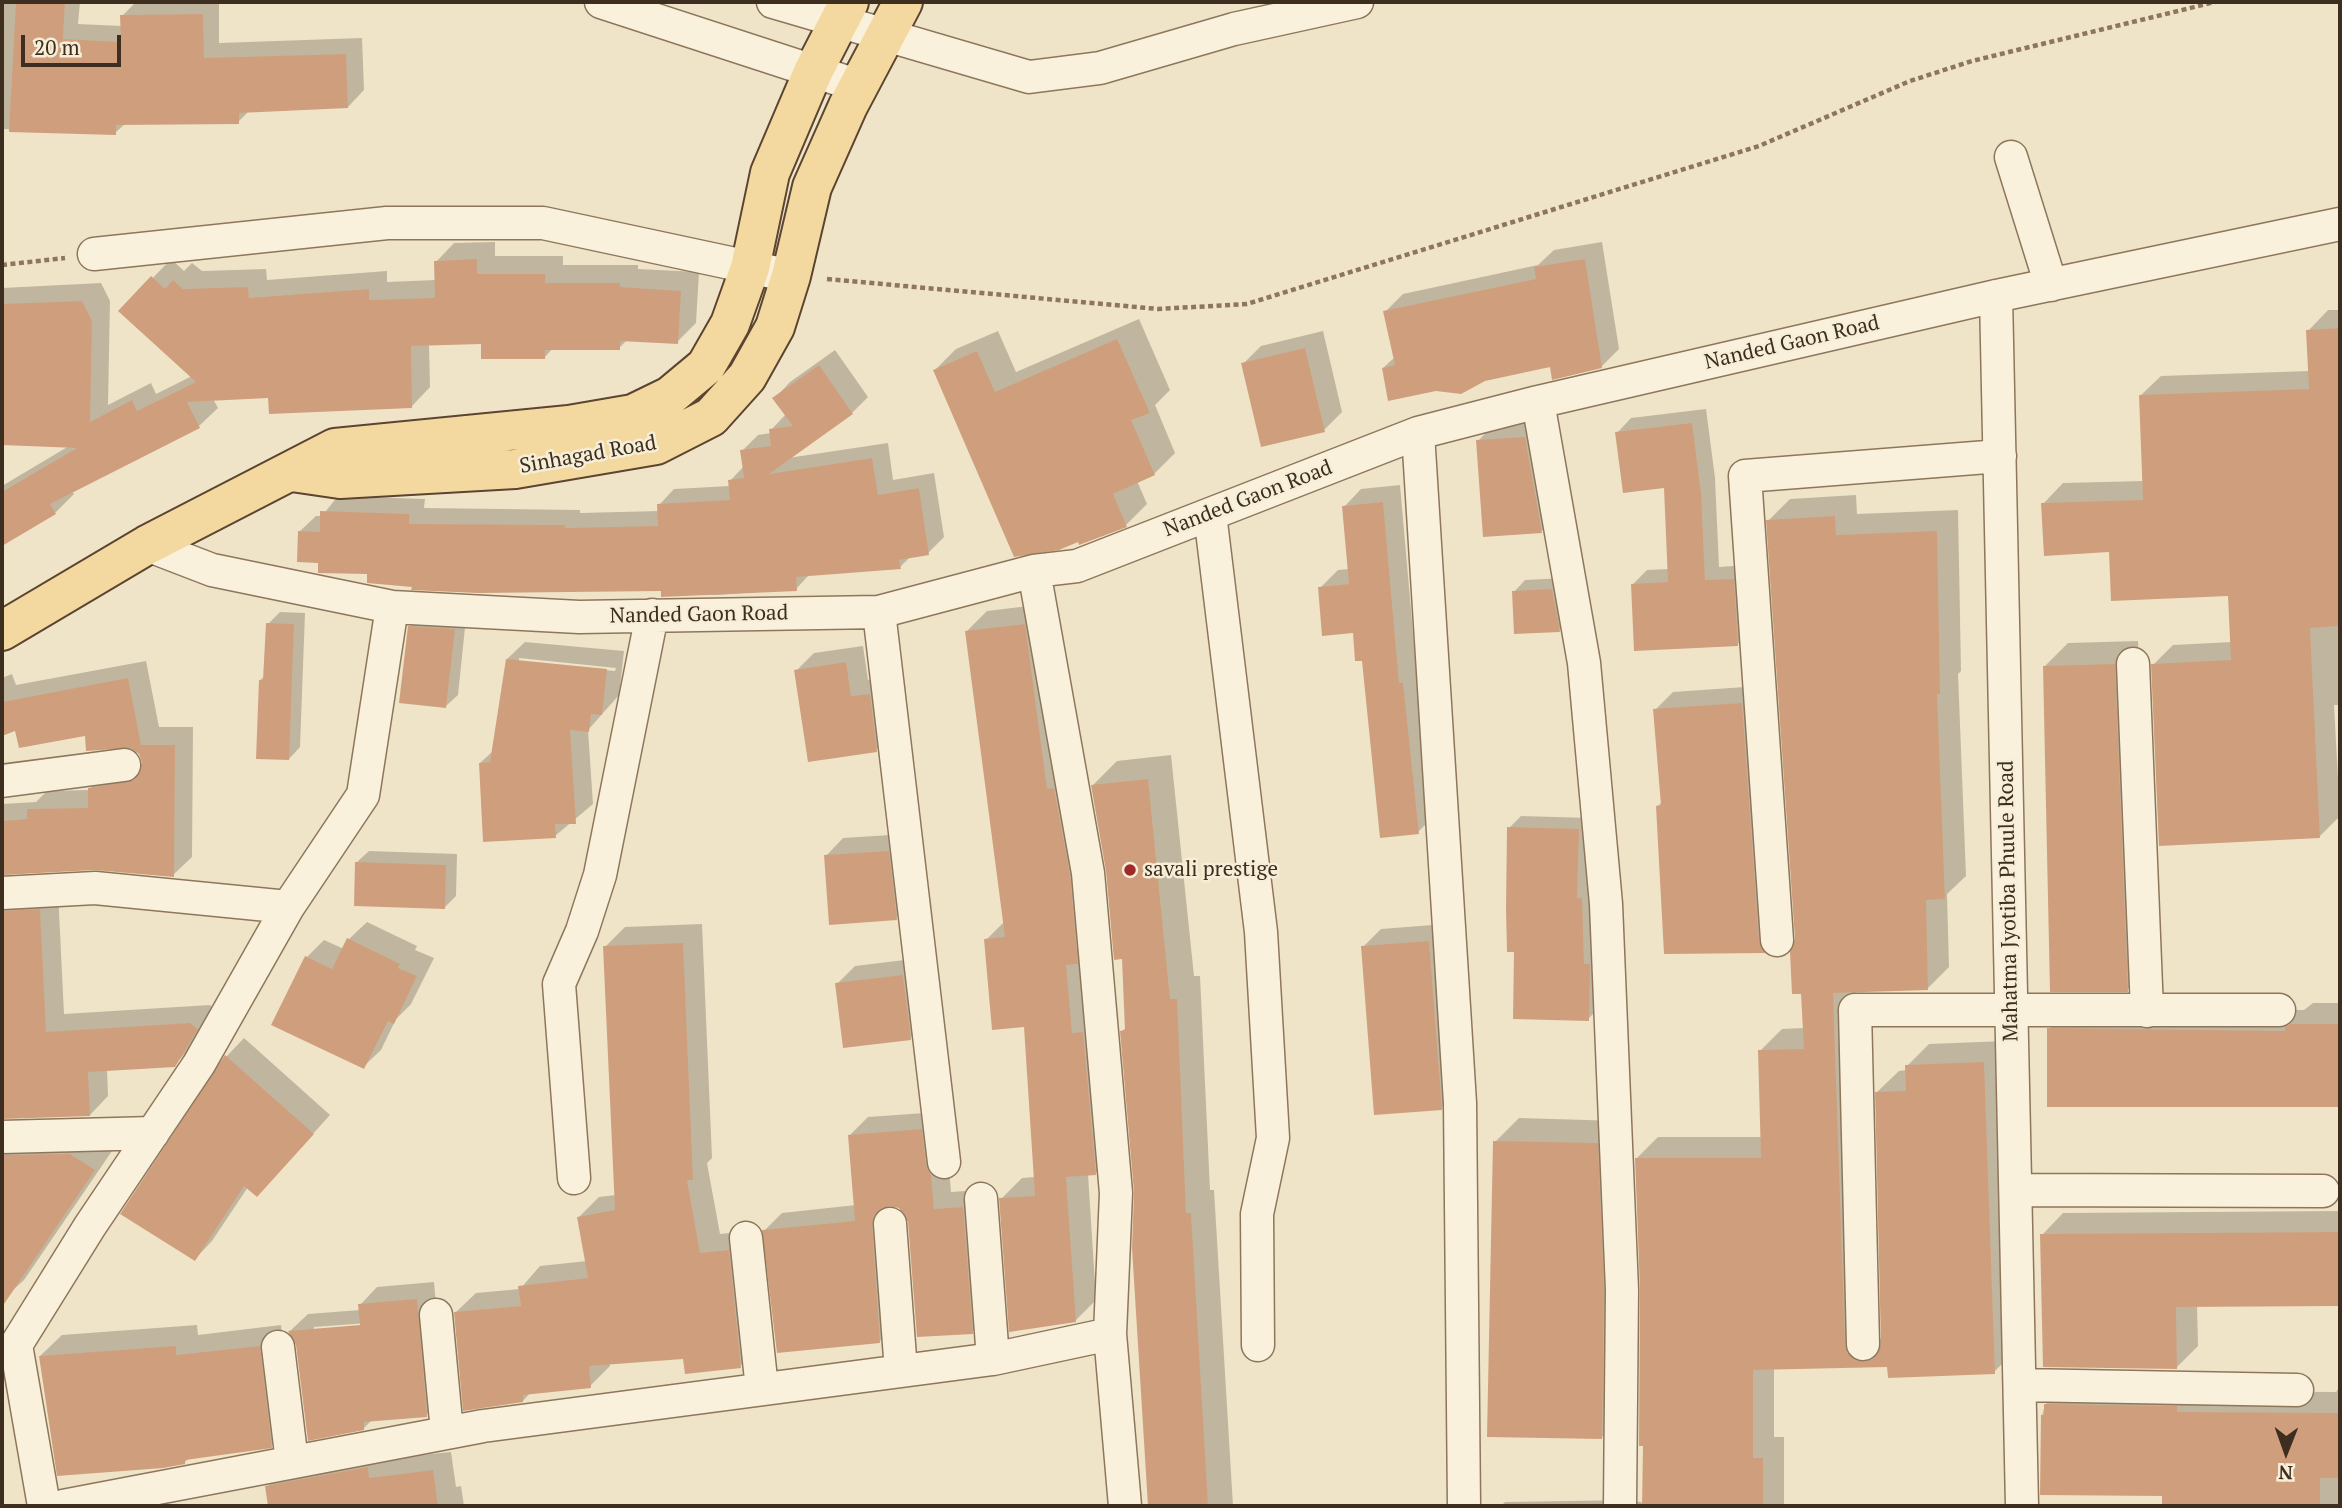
<!DOCTYPE html>
<html>
<head>
<meta charset="utf-8">
<style>
	body { margin:0 }
	#map { position:relative; width:2342px; height:1508px; overflow:hidden; background:#f0e4c8; font-family:"PT Serif",serif }
	canvas { display:block }
	.frame { position:absolute; inset:0; border:4px solid #3d2e20; pointer-events:none }
	.north { position:absolute; left:2251px; top:1417px; width:70px; height:70px; -webkit-text-stroke:5px #f7eed8; paint-order:stroke; rotate:181deg; font-size:19px; font-weight:700; line-height:28px; text-align:center; color:#3d2e20 }
	.north::after { content:''; display:block; margin:auto; width:24px; height:32px; background:#3d2e20; clip-path:polygon(50% 0,100% 100%,50% 72%,0 100%) }
	.scale { position:absolute; left:21px; top:35px; width:100px; height:32px; box-sizing:border-box; border:4px solid #3d2e20; border-top:0; padding-left:9px; font-size:21px; line-height:24px; white-space:nowrap; color:#3d2e20; -webkit-text-stroke:5px #f7eed8; paint-order:stroke }
</style>
</head>
<body>
<div id="map">
<canvas width="2342" height="1508"></canvas>
<div class="frame"></div>
<div class="north">N</div>
<div class="scale">20 m</div>
</div>
<script>
const g = document.querySelector('canvas').getContext('2d');
g.lineJoin = 'round';
function paint(path, color) { g.fillStyle = color; g.fill(path, 'evenodd'); }
const poly = rows => new Path2D(rows.map(r => 'M' + r).join(''));
function trace(path, color, width, dash) { g.strokeStyle = color; g.lineWidth = width; g.lineCap = dash ? 'butt' : 'round'; g.setLineDash(dash || []); g.stroke(path); }
function drawText(font, color, halo, rows, align = 'center') {
  g.font = font + ' "PT Serif",serif'; g.lineWidth = 5; g.setLineDash([]); g.textBaseline = 'middle'; g.strokeStyle = halo; g.fillStyle = color; for (const [text, x, y, turn = 0] of rows) {
    g.save(); g.translate(x, y); g.rotate((+turn || 0) * Math.PI / 180); g.textAlign = isNaN(turn) ? turn : align; if (halo) g.strokeText(text, 0, 0); g.fillText(text, 0, 0); g.restore();
  }
}
paint(poly([
	[2,2,80,2,78,24,122,26,122,16,136,2,219,2,219,43,362,38,364,90,348,107,250,110,238,122,126,123,115,133,2,129],
	[495,242,495,256,563,256,563,265,638,265,638,269,699,272,696,323,677,342,628,339,619,348,553,348,545,357,483,342,429,344,430,387,412,406,270,397,213,399,218,408,199,426,72,491,74,494,55,513,2,545,2,486,69,446,2,443,2,288,101,283,110,301,108,405,151,383,156,394,192,376,121,311,171,259,184,271,192,263,202,271,266,269,267,280,387,271,387,282,436,280,436,262,454,243],
	[1602,242,1619,349,1601,367,1383,368,1395,357,1385,312,1403,294,1538,265,1554,250],
	[2328,310,2340,310,2340,705,2334,705,2340,816,2320,836,2153,665,2173,645,2232,642,2230,594,2111,550,2043,504,2063,483,2144,481,2140,396,2161,376,2310,371,2308,331],
	[1139,319,1170,390,1155,405,1175,453,1154,474,1137,481,1147,504,1126,525,935,370,956,349,998,331,1016,372],
	[1323,331,1342,412,1324,430,1243,364,1261,346],
	[835,350,868,397,852,413,788,458,888,443,893,480,934,473,944,537,928,553,911,556,900,567,810,574,796,589,718,595,663,595,662,589,414,585,320,561,300,531,316,516,322,516,338,496,425,499,424,508,580,510,580,513,659,511,659,505,674,489,730,486,730,481,744,466,742,451,758,435,771,433,771,430,786,414,775,398,790,382],
	[1706,409,1715,478,1719,567,1747,565,1752,630,1738,644,1633,584,1647,570,1669,569,1666,486,1617,433,1631,418],
	[1543,420,1559,513,1542,531,1478,441,1495,423],
	[1400,485,1416,667,1420,666,1436,814,1418,832,1354,631,1320,588,1338,570,1349,569,1344,507,1361,489],
	[1856,495,1857,514,1958,510,1961,671,1958,674,1966,876,1947,894,1949,967,1928,988,1855,990,1866,1322,1869,1333,1883,1340,1877,1092,1899,1071,1907,1070,1907,1066,1929,1044,2005,1041,2016,1350,1994,1372,1889,1365,1774,1368,1774,1437,1784,1437,1784,1506,1501,1506,1505,1502,1632,1500,1644,1503,1642,1290,1637,1158,1658,1137,1762,1137,1760,1051,1782,1029,1804,1028,1768,521,1790,499],
	[1564,578,1571,618,1559,630,1514,592,1525,580],
	[1045,604,1116,1152,1095,1174,1088,1174,1096,1300,1075,1321,1001,1199,1022,1178,1035,1177,1026,1025,986,940,1005,921,966,632,987,611],
	[280,612,305,613,300,747,289,759,260,680,265,676,268,624],
	[421,615,466,618,458,695,446,706,409,627],
	[2138,641,2150,966,2127,990,2045,666,2068,643],
	[525,642,624,651,619,695,588,730,593,804,555,836,480,763,493,751,507,659],
	[519,658,616,668,615,671,519,662],
	[863,646,868,680,887,677,894,732,876,750,796,671,814,653],
	[146,661,159,727,193,727,192,857,173,875,94,868,2,875,2,804,36,802,47,791,89,790,108,770,144,763,139,752,87,733,17,729,2,734,2,678,12,674,16,685],
	[1759,686,1781,934,1764,951,1658,806,1662,802,1655,710,1673,692],
	[1171,755,1194,976,1200,976,1210,1190,1214,1190,1233,1506,1149,1506,1134,1248,1136,1192,1122,1031,1127,1027,1124,957,1093,785,1117,761],
	[1521,816,1590,818,1588,887,1593,887,1600,1007,1588,1019,1516,950,1509,828],
	[906,834,914,900,896,918,826,856,843,838],
	[369,851,457,854,456,896,444,908,357,862],
	[2,876,13,892,58,891,64,1014,210,1005,215,1010,193,1046,174,1065,107,1069,108,1096,90,1115,4,1117,4,1127,89,1136,112,1151,24,1280,2,1300],
	[367,922,417,946,415,950,434,958,411,1004,396,1019,381,1050,363,1067,307,957,324,940,344,949,349,939],
	[702,924,712,1158,707,1163,720,1234,748,1231,760,1346,740,1366,685,1357,610,1363,610,1366,590,1386,531,1392,523,1401,456,1312,476,1293,520,1289,540,1266,587,1261,579,1217,599,1197,616,1195,605,947,625,927],
	[1446,924,1459,1091,1441,1109,1363,947,1381,929],
	[921,958,928,1020,910,1038,837,984,855,966],
	[2313,1003,2340,1003,2340,1105,2049,1105,2049,1029,2070,1007,2304,1010],
	[244,1038,330,1115,274,1177,248,1187,212,1241,195,1259,123,1213,227,1056],
	[939,1112,948,1156,951,1192,980,1190,990,1314,972,1332,910,1221,900,1206,889,1204,897,1324,880,1341,764,1231,782,1213,856,1205,850,1135,868,1117],
	[1519,1118,1620,1121,1625,1414,1602,1437,1495,1142],
	[2340,1136,2340,1183,2339,1180],
	[2340,1199,2340,1304,2197,1305,2198,1346,2176,1368,2042,1235,2063,1213,2338,1211],
	[434,1282,444,1397,426,1415,372,1420,364,1428,290,1331,308,1314,360,1310,360,1305,377,1287],
	[368,1323,369,1326,314,1331,314,1327],
	[2,1321,5,1334,2,1338],
	[197,1325,198,1335,281,1325,293,1424,271,1446,189,1458,185,1462,40,1356,62,1335],
	[2340,1367,2340,1506,2164,1506,2164,1494,2042,1416,2045,1405,2067,1383,2198,1391,2336,1392,2339,1388],
	[451,1452,456,1487,461,1486,464,1506,270,1506,267,1487,286,1468]
]), '#0003');
paint(poly([
	[16,2,65,2,63,39,121,42,120,15,203,14,204,58,346,54,348,108,239,113,239,124,116,125,116,135,9,132],
	[477,259,477,274,545,274,545,283,620,283,620,287,681,291,678,344,620,341,620,350,545,350,545,359,481,359,481,344,411,346,412,408,269,414,268,398,187,402,200,428,50,504,56,514,2,546,2,492,77,448,2,445,2,304,82,301,92,321,90,422,132,400,137,411,196,382,118,311,151,276,165,289,173,280,183,289,248,287,249,298,369,289,369,300,435,298,434,261],
	[1585,259,1602,368,1552,380,1550,367,1485,381,1461,394,1436,391,1388,401,1382,368,1395,365,1383,311,1536,279,1534,267],
	[2340,328,2340,626,2310,628,2320,838,2159,846,2151,664,2231,660,2228,596,2111,601,2109,552,2044,556,2041,503,2143,500,2139,395,2309,389,2306,330],
	[1117,339,1150,413,1131,420,1155,475,1113,494,1127,527,1079,545,1078,542,1059,550,1014,557,933,370,977,351,995,392],
	[1305,348,1325,432,1261,447,1241,363],
	[819,365,853,414,769,474,872,458,878,495,919,488,929,555,899,560,901,569,796,577,797,591,661,597,661,591,478,593,411,590,412,587,367,583,367,574,318,573,318,563,297,562,298,531,320,532,320,511,409,514,409,524,565,525,565,528,658,526,657,504,730,500,728,480,744,478,740,450,771,446,769,429,793,426,772,398],
	[1692,423,1701,493,1705,580,1734,579,1738,646,1634,651,1631,584,1668,582,1664,488,1623,493,1615,432],
	[1525,437,1542,533,1483,537,1476,440],
	[1383,502,1399,683,1403,683,1419,834,1380,838,1362,661,1355,661,1353,633,1322,636,1318,587,1349,584,1342,506],
	[1835,516,1836,535,1937,531,1940,694,1937,694,1945,899,1926,900,1928,990,1833,993,1845,1345,1854,1360,1863,1362,1873,1359,1881,1344,1875,1092,1906,1091,1905,1065,1984,1062,1995,1374,1888,1378,1887,1367,1753,1370,1753,1458,1763,1458,1763,1506,1642,1506,1643,1446,1639,1446,1640,1289,1635,1158,1761,1158,1758,1050,1804,1049,1801,994,1792,994,1790,952,1795,939,1766,520],
	[1552,589,1560,632,1514,634,1512,591],
	[266,623,294,624,289,760,256,759,259,680,263,680],
	[1025,624,1047,789,1054,788,1070,875,1078,964,1066,965,1072,1033,1083,1032,1096,1175,1066,1177,1076,1322,1009,1332,999,1198,1035,1196,1024,1027,992,1030,984,939,1005,937,965,631],
	[408,626,455,629,446,708,399,703],
	[506,659,607,669,602,715,591,714,589,732,570,730,576,824,555,824,556,838,483,842,479,763,490,762],
	[846,662,851,696,870,694,877,752,808,762,794,670],
	[2115,664,2128,992,2050,992,2043,666],
	[128,678,141,745,175,745,174,877,94,870,2,875,2,821,27,819,27,809,88,808,88,788,135,780,142,763,139,754,130,748,86,751,85,736,19,748,15,731,2,736,2,702],
	[1742,703,1759,941,1765,953,1664,954,1656,806,1661,805,1653,709],
	[1148,779,1170,999,1177,999,1186,1213,1191,1213,1208,1506,1148,1506,1132,1248,1134,1192,1120,1031,1125,1030,1122,959,1114,960,1106,871,1091,785],
	[1507,827,1579,829,1577,898,1582,898,1584,964,1590,964,1589,1021,1513,1019,1514,952,1507,952,1506,910],
	[889,851,897,920,829,925,824,855],
	[355,862,446,865,445,909,354,906],
	[40,909,46,1032,190,1023,198,1029,175,1067,88,1072,90,1116,2,1119,2,911],
	[347,938,400,964,398,968,417,976,394,1024,388,1021,364,1069,271,1025,305,956,332,969],
	[1429,941,1442,1110,1374,1115,1361,946],
	[683,943,693,1180,687,1180,700,1253,729,1250,741,1368,685,1374,683,1359,589,1366,591,1388,523,1395,523,1402,463,1411,454,1312,521,1306,518,1286,588,1278,577,1217,615,1210,603,946],
	[903,975,911,1040,843,1048,835,983],
	[2290,1024,2340,1024,2340,1107,2047,1107,2047,1028,2285,1031,2285,1027],
	[225,1055,314,1134,257,1197,244,1186,195,1261,120,1214],
	[922,1129,926,1164,931,1175,934,1209,963,1207,973,1334,917,1337,908,1222,899,1208,888,1206,874,1215,872,1225,880,1343,777,1353,762,1230,855,1221,848,1135],
	[1493,1141,1598,1143,1604,1290,1602,1439,1487,1437],
	[70,1154,95,1170,2,1307,2,1155],
	[2340,1232,2340,1306,2176,1307,2177,1369,2043,1367,2040,1234],
	[417,1299,427,1417,364,1422,364,1430,308,1441,296,1345,288,1331,360,1325,358,1304],
	[176,1346,176,1355,260,1346,272,1448,185,1460,185,1464,163,1468,57,1476,39,1356],
	[2044,1404,2177,1406,2177,1412,2340,1413,2340,1478,2320,1478,2320,1506,2162,1506,2162,1496,2040,1495,2041,1415,2044,1415],
	[368,1467,369,1478,433,1470,438,1506,268,1506,265,1486]
]), '#cf9f7d');
const minor = poly([
	[601,2,859,86],
	[773,2,1029,77,1100,68,1234,29,1357,2],
	[2011,157,2051,285],
	[94,254,387,223,543,223,791,276],
	[1996,296,2022,1506],
	[1538,402,1584,663,1606,904,1622,1290,1620,1506],
	[1418,433,1460,1103,1464,1506],
	[1210,514,1261,932,1273,1138,1257,1214,1258,1345],
	[147,545,212,570,392,607,579,617,879,612,1034,571,1077,566,1418,433,1538,402,1996,296,2340,224],
	[1034,571,1088,873,1116,1193,1110,1334,1125,1506],
	[879,612,944,1162],
	[2133,664,2147,1011],
	[2,781,124,765],
	[2,893,95,888,288,907],
	[1777,940,1745,476,2000,456],
	[2,1137,153,1133],
	[574,1178,559,984,582,931,600,875,652,615],
	[2016,1190,2323,1191],
	[981,1199,993,1359],
	[890,1224,901,1371],
	[746,1238,762,1389],
	[436,1315,447,1432],
	[1863,1344,1855,1010,2279,1010],
	[278,1347,292,1462],
	[2020,1385,2297,1390],
	[44,1506,16,1345,90,1226,199,1064,288,907,363,795,392,607],
	[63,1506,483,1426,993,1359,1110,1334]
]);
const primary = poly([
	[292,472,340,479,515,469,656,445,711,417,747,377,775,327,791,276,812,187,848,106,903,2],
	[2,631,147,545,335,448,569,425,633,414,670,396,706,366,730,324,750,268,770,173,813,72,849,2]
]);
trace(minor, '#8d765c', 35);
trace(primary, '#5b4430', 42);
trace(poly([
	[2,265,65,258],
	[827,279,1158,309,1247,304,1759,146,1910,81,1972,61,2215,2]
]), '#8d765c', 4.5, [5, 3.5]);
trace(minor, '#faf1dc', 32);
trace(primary, '#f3d9a0', 38);
for (const [x, y, r, color] of [
	[1130,870,7,"#9e2a2b"]
]) { const dot = new Path2D(); dot.arc(x, y, r, 0, 2 * Math.PI); g.fillStyle = color; g.fill(dot); trace(dot, '#f7eed8', 2.5); }
drawText('21px', '#3d2e20', '#f7eed8', [
	["Nanded Gaon Road",1792,343,-13],
	["Sinhagad Road",588,455,-10],
	["Nanded Gaon Road",1248,499,-21],
	["Nanded Gaon Road",699,615,-1],
	["Mahatma Jyotiba Phuule Road",2009,901,-91]
]);
drawText('21px', '#3d2e20', '#f7eed8', [
	["savali prestige",1144,870]
], 'left');
</script>
</body>
</html>
